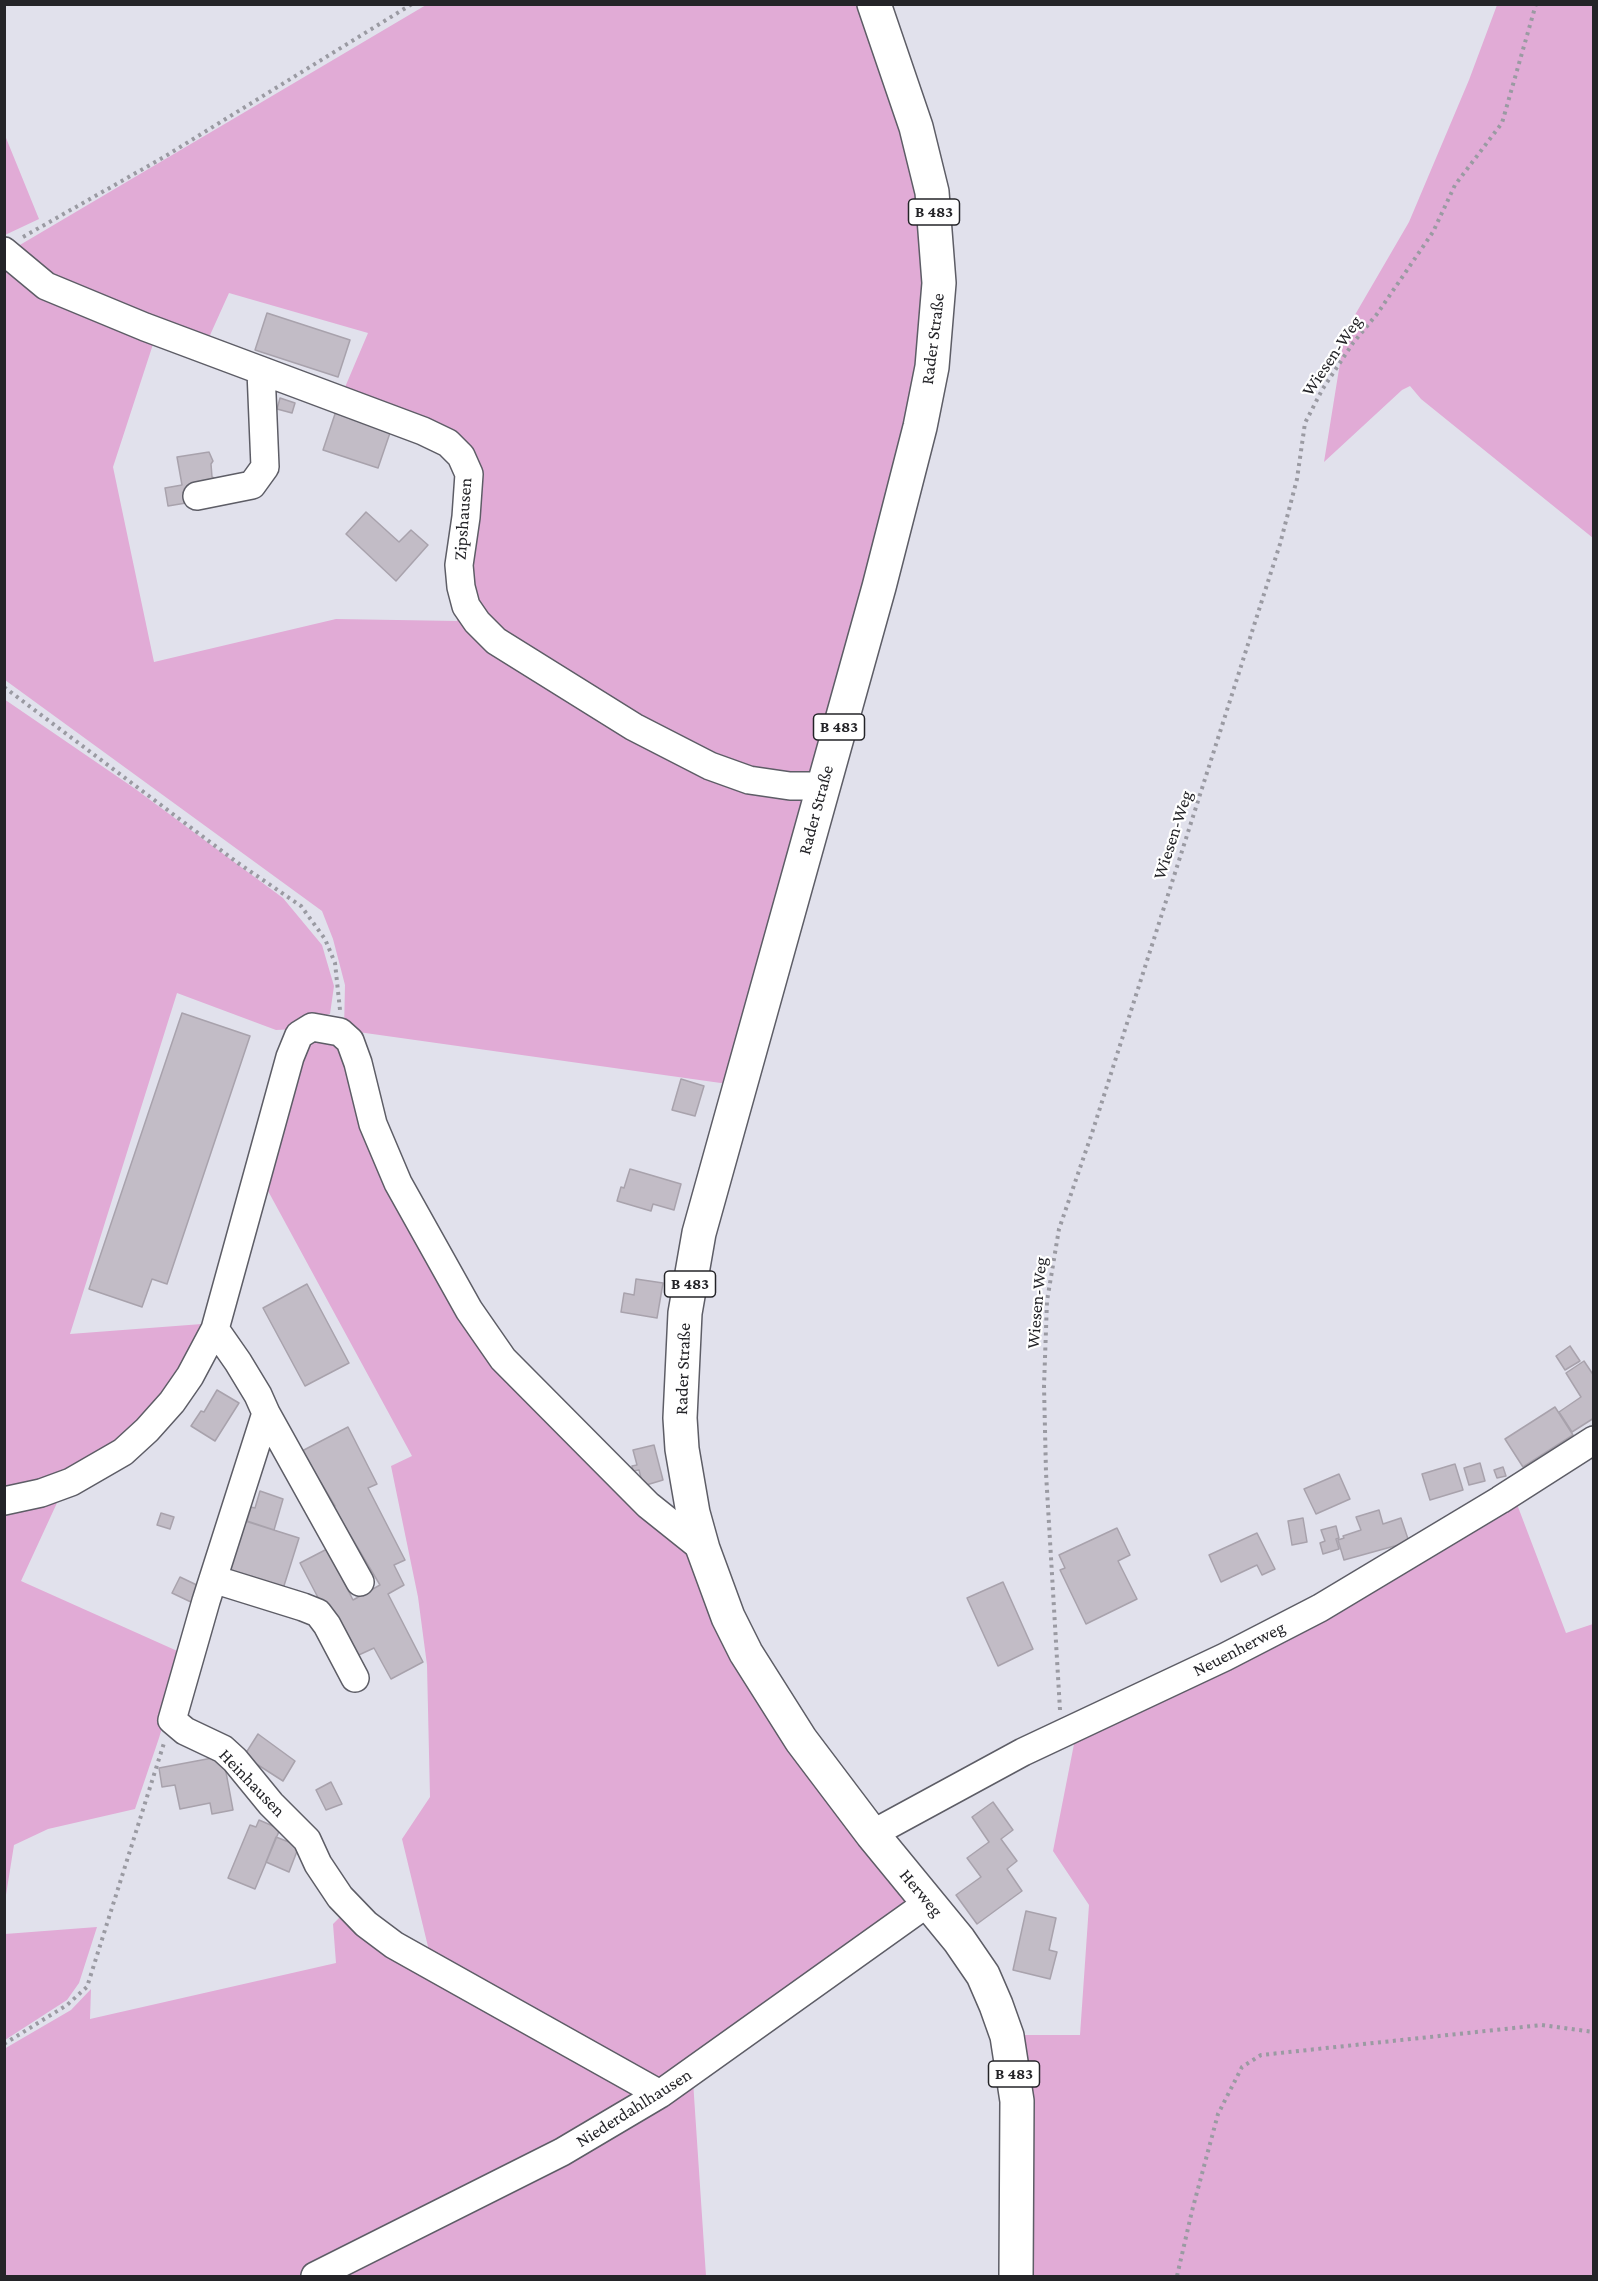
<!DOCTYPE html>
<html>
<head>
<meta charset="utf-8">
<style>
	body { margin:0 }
	#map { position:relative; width:1598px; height:2281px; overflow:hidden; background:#e1e1ec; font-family:"Crimson Pro",serif }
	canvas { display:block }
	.frame { position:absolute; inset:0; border:6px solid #242428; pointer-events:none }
</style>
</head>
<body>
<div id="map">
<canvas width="1598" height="2281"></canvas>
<div class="frame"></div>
</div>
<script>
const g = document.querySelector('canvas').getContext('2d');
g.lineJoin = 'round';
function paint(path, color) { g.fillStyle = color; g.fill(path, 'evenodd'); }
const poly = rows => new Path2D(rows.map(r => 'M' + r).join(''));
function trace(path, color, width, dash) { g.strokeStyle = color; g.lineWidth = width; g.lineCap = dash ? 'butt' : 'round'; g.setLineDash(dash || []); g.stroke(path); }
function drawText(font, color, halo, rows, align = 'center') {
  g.font = font + ' "Crimson Pro",serif'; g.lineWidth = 4.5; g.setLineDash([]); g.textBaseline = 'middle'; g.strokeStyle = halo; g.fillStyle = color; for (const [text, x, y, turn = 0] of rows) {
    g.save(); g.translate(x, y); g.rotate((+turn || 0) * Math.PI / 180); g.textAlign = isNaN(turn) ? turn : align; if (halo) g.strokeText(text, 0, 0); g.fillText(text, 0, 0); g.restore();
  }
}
paint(poly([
	[426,5,869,5,916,142,927,192,932,229,935,285,927,367,917,426,847,691,735,1085,344,1030,345,985,333,939,322,911,5,680,4,254,46,289,156,335,113,467,154,662,336,619,457,621,461,573,467,535,471,474,463,455,449,441,340,399,368,333,229,293,206,344,48,284,8,252],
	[1497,5,1593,5,1593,538,1421,399,1410,386,1402,390,1324,462,1345,332,1409,222,1469,80],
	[4,133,39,219,5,235,4,235],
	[4,699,134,788,283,898,322,945,334,986,330,1014,310,1019,296,1029,276,1030,177,993,70,1334,202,1324,199,1343,163,1403,95,1466,4,1497],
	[301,1036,340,1036,467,1311,701,1554,923,1901,665,2089,431,1959,402,1839,430,1797,427,1665,418,1597,391,1466,412,1456,261,1178],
	[62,1492,21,1581,184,1654,159,1738,135,1809,48,1829,14,1845,5,1901,5,1504],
	[1515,1499,1566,1633,1593,1624,1593,2276,1020,2276,1010,2035,1080,2035,1089,1905,1053,1851,1075,1739],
	[347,1910,652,2096,304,2276,5,2276,4,2049,71,2010,91,1989,90,2019,336,1963,333,1924],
	[97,1927,79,1983,67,2000,5,2040,5,1934],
	[693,2081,706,2276,326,2276]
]), '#e1abd6');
const building = poly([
	[267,313,350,340,338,377,255,350,267,313],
	[280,398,295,403,292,413,277,409,280,398],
	[337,408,392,427,378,468,323,450,337,408],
	[209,452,213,461,211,464,212,477,216,479,214,484,184,489,186,503,168,506,165,488,182,485,177,457,209,452],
	[366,512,399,542,411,530,428,545,396,581,346,534,366,512],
	[182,1013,250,1036,167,1284,152,1279,142,1307,89,1289,182,1013],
	[681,1079,704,1086,695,1116,672,1110,681,1079],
	[630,1169,681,1184,674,1210,653,1204,651,1211,617,1201,621,1187,624,1188,630,1169],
	[636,1279,663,1283,657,1318,621,1312,624,1293,634,1295,636,1279],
	[307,1284,349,1363,305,1386,263,1308,307,1284],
	[1570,1346,1580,1361,1565,1370,1556,1356,1570,1346],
	[1584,1361,1594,1376,1594,1418,1572,1432,1559,1412,1581,1397,1566,1373,1584,1361],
	[217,1390,239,1403,215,1441,191,1426,201,1411,204,1412,217,1390],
	[1555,1407,1573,1435,1523,1467,1505,1439,1555,1407],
	[348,1427,377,1484,368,1488,405,1560,394,1565,404,1585,388,1594,423,1662,391,1679,374,1648,350,1659,300,1563,327,1549,353,1600,380,1585,334,1508,335,1506,302,1451,348,1427],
	[654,1445,663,1480,643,1486,639,1470,633,1471,632,1466,637,1465,633,1450,654,1445],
	[1480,1463,1485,1481,1469,1485,1464,1468,1480,1463],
	[1455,1464,1463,1490,1430,1500,1422,1474,1455,1464],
	[1503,1467,1506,1476,1497,1478,1494,1470,1503,1467],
	[1339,1474,1350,1499,1316,1514,1304,1489,1339,1474],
	[260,1491,283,1499,274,1530,247,1521,251,1507,255,1508,260,1491],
	[1379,1510,1383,1524,1401,1518,1409,1542,1344,1560,1338,1540,1344,1538,1343,1536,1361,1530,1356,1517,1379,1510],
	[161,1513,174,1517,170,1529,157,1525,161,1513],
	[1303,1518,1307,1542,1292,1545,1288,1521,1303,1518],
	[242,1520,299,1538,282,1592,224,1573,242,1520],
	[1336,1526,1339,1538,1336,1539,1339,1549,1323,1554,1320,1543,1325,1541,1321,1530,1336,1526],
	[1117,1528,1130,1555,1118,1561,1137,1599,1086,1624,1060,1570,1065,1568,1059,1555,1117,1528],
	[1257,1533,1275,1569,1262,1575,1257,1565,1221,1582,1209,1555,1257,1533],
	[180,1577,201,1587,193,1603,172,1593,180,1577],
	[1003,1582,1033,1649,998,1666,967,1598,1003,1582],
	[258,1734,295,1761,283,1781,244,1756,258,1734],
	[223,1756,233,1810,212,1814,210,1803,180,1809,175,1785,162,1787,159,1768,223,1756],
	[331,1782,342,1804,326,1810,316,1790,331,1782],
	[993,1802,1013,1830,1001,1839,1017,1861,1007,1869,1022,1891,977,1924,956,1895,981,1877,967,1858,989,1842,972,1817,993,1802],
	[259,1820,280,1829,255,1889,228,1878,250,1825,256,1827,259,1820],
	[276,1837,299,1846,289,1872,266,1862,276,1837],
	[1026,1911,1056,1918,1049,1950,1057,1952,1050,1979,1013,1970,1026,1911]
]);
paint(building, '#c2bcc6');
trace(building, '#a8a2ac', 1.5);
const minor = poly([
	[4,251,46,286,145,327,423,431,448,443,461,456,469,474,466,517,459,565,461,587,466,606,477,622,496,641,634,727,710,766,749,780,790,786,822,786],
	[197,496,252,485,265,467,261,371],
	[215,1329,238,1362,258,1395,266,1413,206,1601,172,1720,185,1731,223,1749,235,1760,271,1804,307,1840,318,1864,340,1897,366,1924,394,1945,660,2094],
	[266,1413,360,1582],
	[4,1501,41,1493,71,1482,123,1452,147,1430,172,1402,190,1376,215,1329,290,1057,299,1035,312,1027,340,1032,350,1041,358,1063,373,1124,398,1183,469,1310,503,1359,648,1505,703,1549],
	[213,1579,303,1607,318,1613,327,1625,355,1678],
	[872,1834,1023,1752,1225,1657,1320,1608,1500,1500,1594,1440],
	[315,2276,562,2152,660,2094,929,1902]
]);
const major = poly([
	[874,4,916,127,932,192,939,283,932,367,920,427,879,587,699,1233,685,1313,680,1418,682,1449,693,1513,703,1549,728,1617,746,1653,801,1740,872,1834,959,1940,983,1975,996,2005,1007,2036,1017,2101,1016,2276]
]);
trace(minor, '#5d5d66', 30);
trace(major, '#5d5d66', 36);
trace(poly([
	[23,237,164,157,412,4],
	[4,687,238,863,301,906,325,939,335,963,340,1010],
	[1060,1710,1046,1473,1044,1386,1047,1301,1059,1229,1092,1133,1280,544,1297,479,1305,423,1322,390,1353,343,1377,314,1433,232,1455,185,1502,123,1536,4],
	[4,2044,67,2005,87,1987,164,1743],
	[1177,2276,1192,2211,1218,2114,1242,2067,1261,2055,1542,2025,1594,2032]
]), '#9a9aa2', 4, [3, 4.5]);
trace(minor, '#fff', 27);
trace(major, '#fff', 33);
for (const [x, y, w] of [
	[934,212,51],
	[839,727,51],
	[690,1284,51],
	[1014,2074,51]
]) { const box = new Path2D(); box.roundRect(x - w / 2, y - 13, w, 26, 4.5); g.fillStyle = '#fff'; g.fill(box); trace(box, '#242428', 1.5); }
drawText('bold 16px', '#242428', null, [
	["B 483",934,212],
	["B 483",839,727],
	["B 483",690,1284],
	["B 483",1014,2074]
]);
drawText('18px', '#242428', '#fff', [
	["Rader Straße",933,339,-83],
	["Wiesen-Weg",1332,356,-56],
	["Zipshausen",463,519,-86],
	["Rader Straße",816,810,-75],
	["Wiesen-Weg",1173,835,-72],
	["Wiesen-Weg",1037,1303,-85],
	["Rader Straße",683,1369,-88],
	["Neuenherweg",1239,1649,-27],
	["Heinhausen",252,1783,46],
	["Herweg",921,1893,50],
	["Niederdahlhausen",634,2108,-32]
]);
</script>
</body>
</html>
